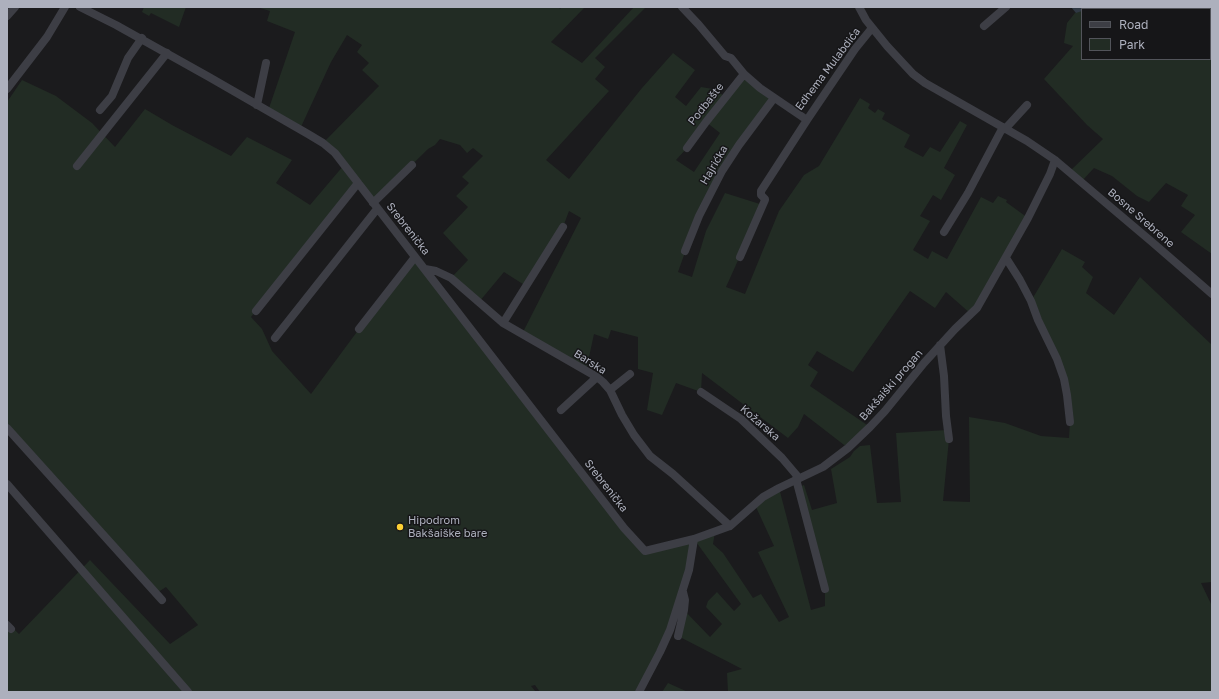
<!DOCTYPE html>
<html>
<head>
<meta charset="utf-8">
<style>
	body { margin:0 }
	#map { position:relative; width:1219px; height:699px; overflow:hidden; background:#1b1b1d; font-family:"Golos Text",sans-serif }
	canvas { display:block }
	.frame { position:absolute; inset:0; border:8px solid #adb0bd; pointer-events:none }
	.legend { position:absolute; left:1081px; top:8px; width:130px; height:52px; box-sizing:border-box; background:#161618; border:1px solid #52545a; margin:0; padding:5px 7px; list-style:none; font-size:12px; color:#adb0bd }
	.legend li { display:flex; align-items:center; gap:8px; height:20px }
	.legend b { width:20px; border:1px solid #52545a }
</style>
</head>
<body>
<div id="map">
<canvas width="1219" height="699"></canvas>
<div class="frame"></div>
<ul class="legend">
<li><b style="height:5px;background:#3d3e45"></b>Road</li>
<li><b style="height:11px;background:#222c24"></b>Park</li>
</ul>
</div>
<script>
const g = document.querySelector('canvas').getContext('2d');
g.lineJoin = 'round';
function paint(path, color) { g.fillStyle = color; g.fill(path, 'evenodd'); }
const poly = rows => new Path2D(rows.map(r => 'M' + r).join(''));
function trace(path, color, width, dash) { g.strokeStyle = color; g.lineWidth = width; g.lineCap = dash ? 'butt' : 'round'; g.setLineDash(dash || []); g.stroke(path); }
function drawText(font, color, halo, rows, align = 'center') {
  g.font = font + ' "Golos Text",sans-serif'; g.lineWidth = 3; g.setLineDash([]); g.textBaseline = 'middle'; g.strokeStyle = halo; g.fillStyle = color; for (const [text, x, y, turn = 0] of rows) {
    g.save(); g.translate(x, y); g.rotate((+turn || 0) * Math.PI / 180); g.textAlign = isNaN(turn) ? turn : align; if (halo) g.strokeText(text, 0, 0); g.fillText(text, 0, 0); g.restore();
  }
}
paint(poly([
	[144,7,186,7,179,27,151,13,149,16,142,12],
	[257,7,559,7,560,9,562,7,585,7,551,42,582,63,634,7,646,7,595,58,605,67,595,79,609,91,546,160,569,179,642,88,673,53,695,70,675,97,686,106,701,87,713,89,726,97,744,74,774,98,739,145,698,216,678,272,692,277,706,231,725,193,763,205,726,287,745,294,779,211,804,175,819,166,860,98,870,104,868,108,875,113,878,109,885,113,882,119,910,135,904,147,923,157,930,147,940,152,960,121,967,125,944,168,955,175,941,200,933,195,920,216,930,221,913,250,928,259,932,251,947,259,981,197,993,203,998,196,1007,200,1006,202,1028,218,971,314,946,292,935,308,910,291,853,372,817,351,808,365,818,372,810,386,870,427,848,448,804,414,798,427,788,438,702,373,701,392,676,383,662,415,647,410,653,373,638,369,638,337,611,330,608,339,594,334,586,371,522,334,581,218,569,211,563,227,526,286,504,272,479,302,451,278,468,260,443,233,468,207,456,196,469,183,462,177,483,156,473,148,467,153,460,145,440,139,435,145,428,149,373,203,358,183,251,317,262,329,272,351,311,394,359,329,415,257,645,551,715,532,713,544,723,553,753,598,761,594,779,622,789,617,758,552,774,546,755,505,779,488,811,610,825,606,825,589,799,487,804,485,812,510,837,503,831,469,850,457,854,451,860,446,870,445,877,503,901,502,896,433,948,430,949,439,943,501,970,502,969,417,1005,423,1041,436,1069,438,1070,422,1067,395,1031,301,1062,249,1085,262,1082,267,1093,277,1086,293,1114,315,1140,277,1212,345,1212,582,1201,583,1212,606,1212,692,728,692,727,673,742,669,678,636,684,610,710,637,722,624,706,607,708,601,717,592,734,611,741,604,694,539,670,629,639,692,540,692,535,685,531,686,536,692,7,692,7,622,19,634,90,560,170,644,198,625,166,587,155,594,7,428,7,102,22,80,56,96,92,123,115,147,145,109,172,125,231,156,247,137,292,160,276,183,310,205,344,165,323,143,379,86,362,70,369,63,357,52,362,45,347,35,331,62,300,129,268,111,295,32,267,21,270,11],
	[706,122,720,133,694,172,676,160,687,148],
	[1080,11,1082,11,1082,59,1210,59,1210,14,1212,13,1212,254,1181,232,1195,215,1181,206,1188,195,1166,183,1149,202,1137,196,1112,176,1094,168,1081,182,1069,172,1103,139,1087,125,1044,79,1073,46,1064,43,1067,23,1075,13],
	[668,683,688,692,662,692]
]), '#222c24');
paint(poly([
	[1071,7,1212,7,1212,13,1210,14,1210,9,1082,9,1082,11,1076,13]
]), '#2f3843');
trace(poly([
	[80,7,116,25,209,77,308,134,323,143,335,153,624,528,645,551,694,539,730,526,763,497,779,488,823,467,848,448,870,427,885,411,924,363,955,329,977,308,1028,218,1050,174,1055,160],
	[682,7,699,25,725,56,731,58,744,74,760,88,807,120,855,49,872,28],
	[859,7,866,20,887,46,913,74,925,83,1027,141,1055,160,1152,242,1212,294],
	[7,16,15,7],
	[984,26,1006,7],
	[7,89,47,37,65,7],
	[257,105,266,63],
	[100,110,112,96,128,58,142,38],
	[1005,129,1027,105],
	[687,148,706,122,744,74],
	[77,166,167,53],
	[373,203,412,165],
	[944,232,968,193,1003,127],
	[685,251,699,216,722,171,739,145,774,98],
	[740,257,765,200,765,199,761,195,761,191,807,120],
	[1006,258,1020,280,1031,301,1038,320,1057,359,1064,379,1067,395,1070,422],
	[425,269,436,271,451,278,503,323,597,377,603,382,610,390,622,415,634,435,650,456,673,474,730,526],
	[256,311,358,183],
	[503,323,563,227],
	[359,329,415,257],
	[275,338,377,209],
	[940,345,944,376,946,416,949,439],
	[610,390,630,374],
	[701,392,741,419,782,458,799,478],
	[561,410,597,377],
	[7,428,162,600],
	[796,479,825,589],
	[7,484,188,692],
	[7,625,11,629],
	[678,636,684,610,685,600,683,592],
	[639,692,660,652,670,630,689,570,694,539]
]), '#3d3e45', 8);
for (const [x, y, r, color] of [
	[400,527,4,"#fcd034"]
]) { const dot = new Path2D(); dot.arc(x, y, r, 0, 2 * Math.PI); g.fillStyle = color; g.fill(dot); trace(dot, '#161618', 1.5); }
drawText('11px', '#adb0bd', '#161618', [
	["Edhema Mulabdića",828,69,-53],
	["Podbašte",706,104,-52],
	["Hajrićka",714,165,-60],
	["Bosne Srebrene",1141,218,41],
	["Srebrenička",408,229,52],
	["Barska",590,362,32],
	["Bakšaiški progan",891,385,-49],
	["Kožarska",760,423,41],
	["Srebrenička",606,486,52]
]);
drawText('11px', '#adb0bd', '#161618', [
	["Hipodrom",408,521],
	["Bakšaiške bare",408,534]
], 'left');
</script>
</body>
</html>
